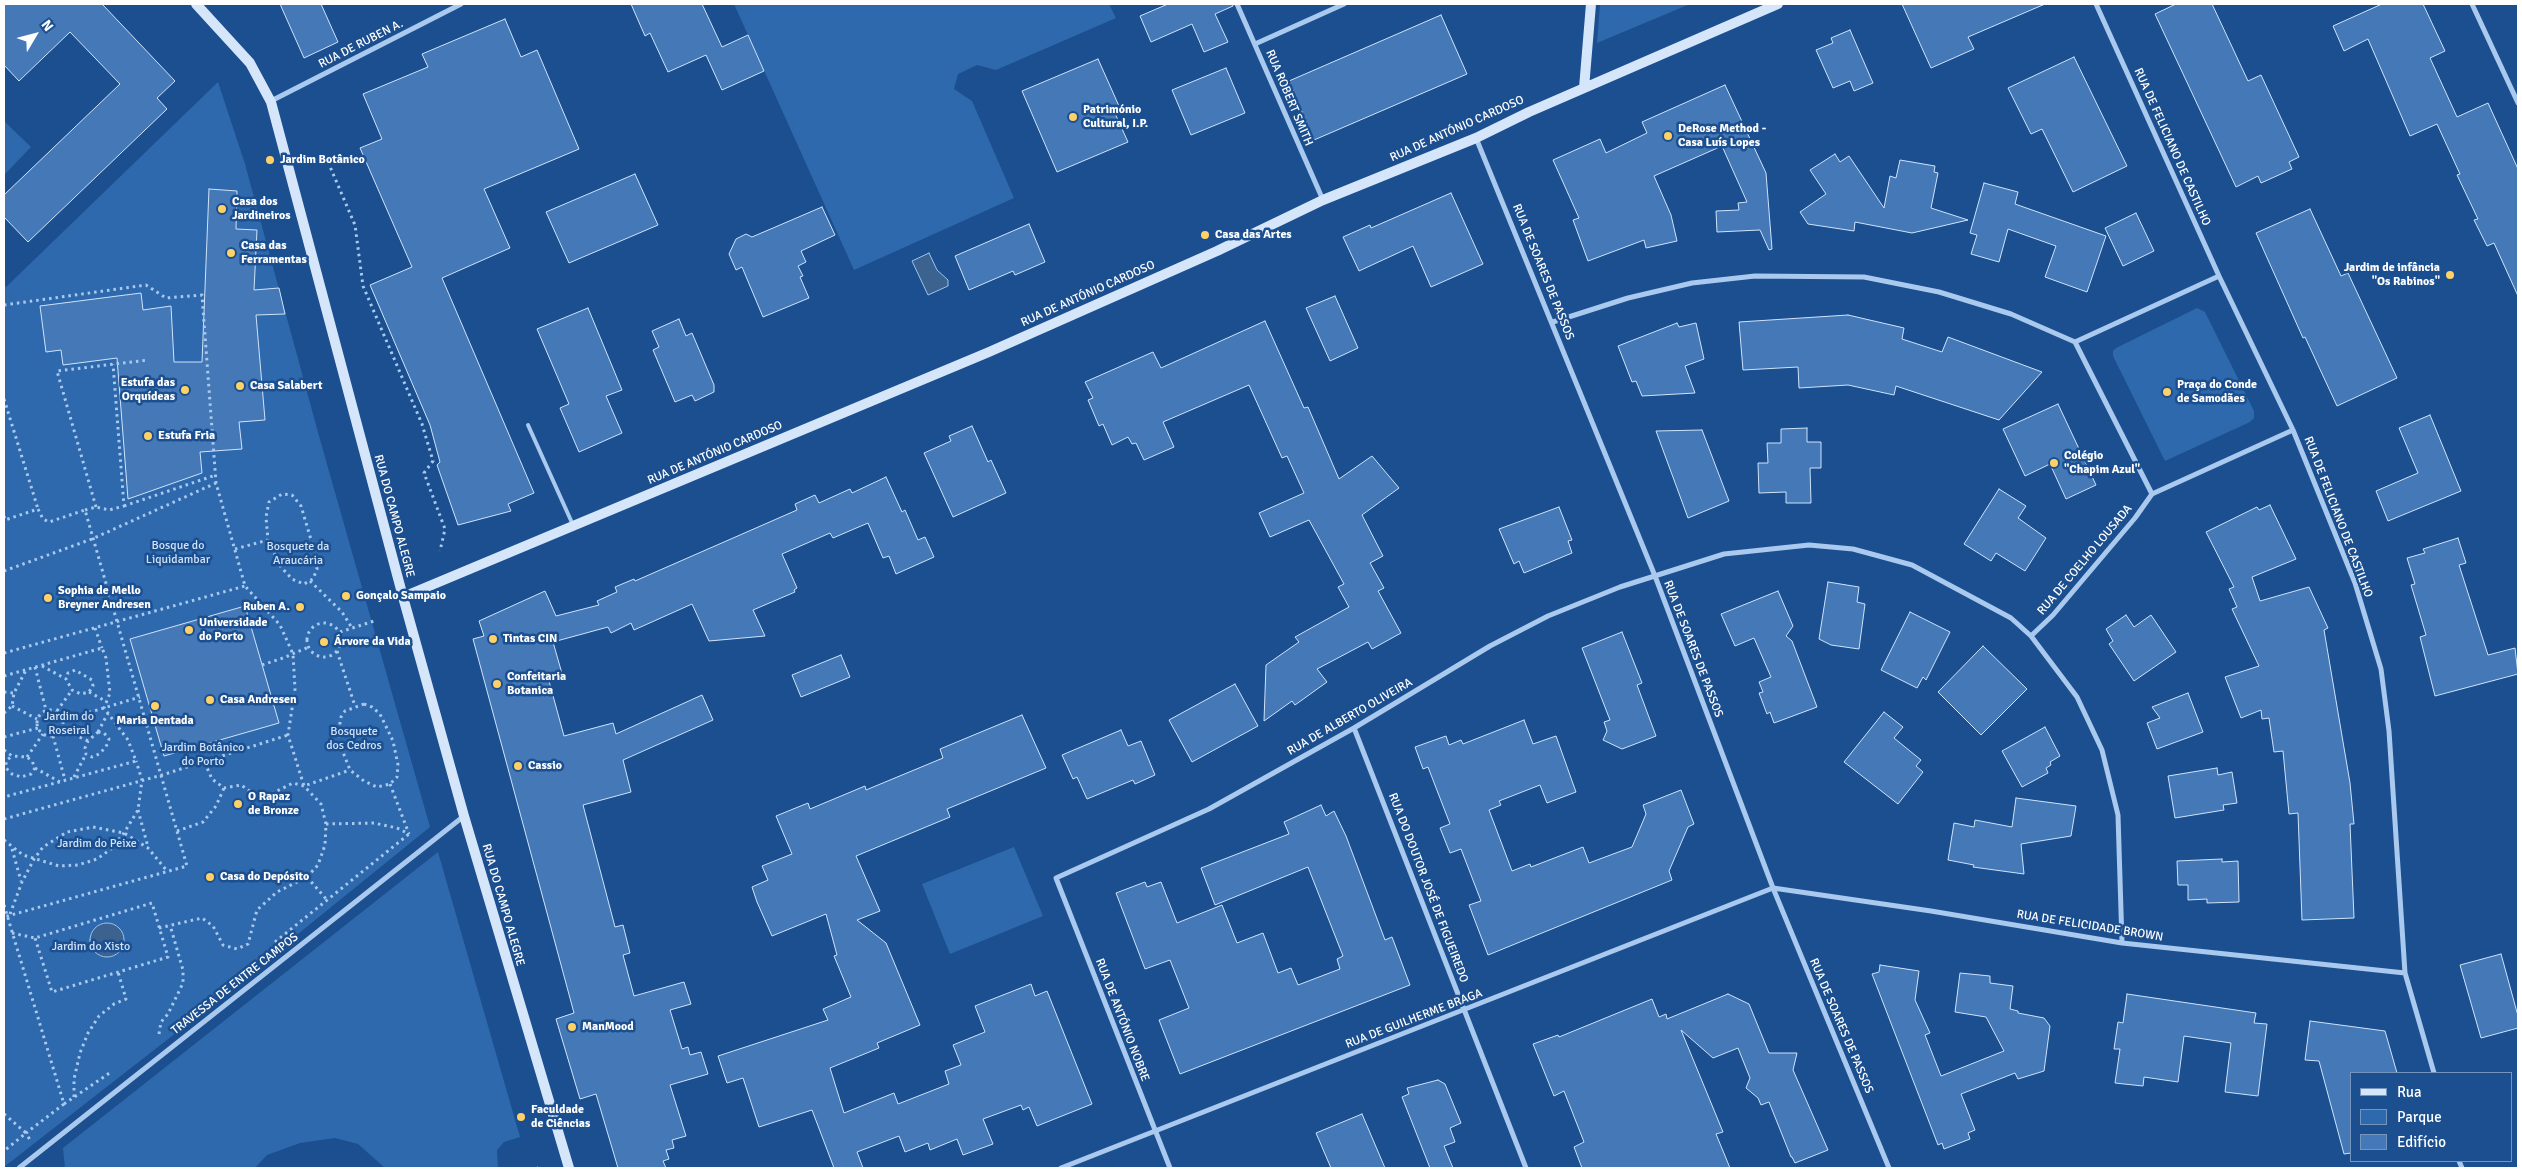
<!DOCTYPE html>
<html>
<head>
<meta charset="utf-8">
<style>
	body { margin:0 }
	#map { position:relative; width:2522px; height:1172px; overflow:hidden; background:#1b4f8f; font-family:Signika,sans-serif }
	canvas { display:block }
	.frame { position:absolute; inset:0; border:5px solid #fff; pointer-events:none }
	.legend { position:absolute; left:2350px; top:1072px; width:162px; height:90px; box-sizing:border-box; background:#1b4f8f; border:1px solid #7695bc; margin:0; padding:6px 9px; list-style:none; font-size:15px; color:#fff }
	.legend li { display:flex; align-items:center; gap:10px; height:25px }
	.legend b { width:25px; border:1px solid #7695bc }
	.north { position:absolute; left:10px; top:10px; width:50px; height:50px; -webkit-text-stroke:4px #1b4f8f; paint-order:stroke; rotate:53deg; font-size:14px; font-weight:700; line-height:20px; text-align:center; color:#fff }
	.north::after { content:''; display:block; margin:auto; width:18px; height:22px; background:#fff; clip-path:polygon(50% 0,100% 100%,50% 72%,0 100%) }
</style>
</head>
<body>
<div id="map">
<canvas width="2522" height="1172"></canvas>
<div class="frame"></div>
<ul class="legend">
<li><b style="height:6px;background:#d6e6fa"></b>Rua</li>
<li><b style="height:14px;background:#2e69ad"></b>Parque</li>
<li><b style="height:14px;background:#4478b7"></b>Edifício</li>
</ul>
<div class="north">N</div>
</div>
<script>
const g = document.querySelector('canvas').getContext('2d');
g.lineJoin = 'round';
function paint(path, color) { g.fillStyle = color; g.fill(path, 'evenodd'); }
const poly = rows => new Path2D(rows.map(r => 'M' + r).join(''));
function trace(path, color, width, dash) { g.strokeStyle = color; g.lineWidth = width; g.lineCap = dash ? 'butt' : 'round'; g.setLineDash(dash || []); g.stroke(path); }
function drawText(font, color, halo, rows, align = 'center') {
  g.font = font + ' Signika,sans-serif'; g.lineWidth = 5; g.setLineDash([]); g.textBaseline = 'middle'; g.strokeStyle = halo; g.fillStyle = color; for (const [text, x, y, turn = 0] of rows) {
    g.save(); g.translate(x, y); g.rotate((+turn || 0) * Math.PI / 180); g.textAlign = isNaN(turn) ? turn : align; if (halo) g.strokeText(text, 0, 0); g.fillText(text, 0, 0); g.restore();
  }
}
paint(poly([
	[734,4,1109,4,1116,18,996,70,977,65,958,74,954,89,972,101,1014,198,854,270],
	[1600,4,1690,4,1597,43],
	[218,82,245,164,319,436,430,827,172,1036,4,1167,4,285,6,287],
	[4,121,31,147,4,175],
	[2197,308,2205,312,2254,411,2254,418,2250,422,2165,461,2113,356,2113,351,2116,348],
	[1014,847,1043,916,950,954,922,884],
	[438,852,520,1137,504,1142,497,1150,498,1168,385,1168,358,1144,335,1138,300,1143,267,1155,255,1168,65,1168,63,1148]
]), '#2e69ad');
const water = poly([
	[929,253,937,270,948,280,948,286,928,295,912,261,929,253],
	'90 940a17 17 0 1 1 34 0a17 17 0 1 1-34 0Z'
]);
paint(water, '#3c6290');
trace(water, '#9cc4f0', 1);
const building = poly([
	[4,4,102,4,175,81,157,98,167,109,28,242,4,217,4,195,120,84,70,32,19,81,4,65,4,4],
	[280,4,321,4,338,42,304,58,280,4],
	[631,4,702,4,722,47,748,35,764,71,722,90,706,55,668,72,650,33,645,36,631,4],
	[1168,4,1233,4,1233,6,1215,14,1228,42,1204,52,1192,24,1151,42,1140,16,1168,4],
	[1902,4,2045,4,1968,37,1974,49,1931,68,1902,4],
	[2176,4,2212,4,2248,81,2261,75,2299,157,2289,162,2292,169,2261,183,2258,176,2236,187,2155,14,2176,4],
	[2382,4,2423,4,2445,51,2430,58,2457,117,2488,103,2518,169,2518,296,2494,243,2487,246,2474,220,2478,219,2457,175,2460,174,2437,124,2410,136,2368,39,2344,51,2333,26,2382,4],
	[1441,15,1467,74,1314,140,1289,81,1441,15],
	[505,19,521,57,537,50,579,149,484,189,510,248,442,278,534,493,508,504,511,511,458,525,437,465,440,462,430,425,370,285,412,267,360,148,382,139,363,94,428,67,422,54,505,19],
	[1850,30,1873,83,1854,91,1850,81,1833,88,1816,50,1833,43,1831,38,1850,30],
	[2074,57,2127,166,2073,192,2042,129,2031,134,2008,88,2074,57],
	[1098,59,1119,106,1113,109,1128,142,1057,172,1022,91,1098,59],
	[1226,68,1245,113,1191,135,1172,90,1226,68],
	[1725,85,1766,173,1772,249,1769,250,1760,230,1717,232,1716,211,1739,210,1738,203,1747,202,1722,146,1654,176,1671,215,1677,241,1646,248,1644,240,1588,261,1573,220,1579,218,1553,160,1600,139,1606,153,1647,133,1642,122,1725,85],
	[1835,154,1840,162,1849,156,1884,208,1890,176,1896,178,1900,160,1935,166,1934,172,1938,173,1931,208,1968,220,1912,233,1855,222,1854,231,1808,224,1800,212,1826,194,1810,170,1835,154],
	[635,174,658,225,569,263,546,212,635,174],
	[1984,183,2018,192,2015,204,2106,236,2087,292,2045,277,2056,246,2008,229,1999,262,1971,254,1977,235,1970,233,1984,183],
	[209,189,237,191,236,229,257,230,254,290,279,288,285,314,256,315,265,420,239,422,242,449,200,452,202,473,128,499,117,358,63,365,61,350,46,352,40,306,141,293,143,310,171,306,174,362,202,362,209,189],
	[1451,193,1483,264,1431,287,1413,246,1359,271,1343,237,1370,225,1371,228,1451,193],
	[822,207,835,235,801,251,806,262,798,266,803,276,800,277,809,298,763,317,742,267,736,270,729,254,736,239,746,234,752,237,822,207],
	[2310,209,2341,276,2348,273,2397,378,2337,406,2305,337,2303,338,2256,233,2310,209],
	[2136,213,2154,251,2123,266,2105,228,2136,213],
	[1029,224,1045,262,1015,275,1013,271,969,290,955,256,1029,224],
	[1335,296,1358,348,1330,361,1306,308,1335,296],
	[588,308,622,390,606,396,622,433,579,452,560,408,569,404,537,329,588,308],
	[1848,315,1904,328,1902,339,1942,352,1948,337,2042,372,1999,420,1896,386,1894,395,1848,385,1799,388,1798,367,1743,370,1739,322,1848,315],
	[679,319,686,336,692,333,714,385,714,392,695,401,692,395,675,402,653,350,659,347,652,331,679,319],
	[1265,321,1304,408,1308,407,1339,479,1372,456,1399,488,1362,515,1383,556,1370,563,1384,588,1378,591,1401,633,1372,649,1368,642,1317,669,1327,682,1295,705,1292,701,1264,721,1266,665,1299,642,1295,637,1349,607,1338,587,1344,584,1309,520,1270,537,1259,513,1304,493,1287,456,1282,458,1249,385,1163,422,1174,447,1144,460,1136,443,1132,444,1128,437,1112,445,1103,424,1099,426,1088,400,1093,398,1085,382,1153,352,1161,368,1265,321],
	[1677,323,1679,327,1696,323,1704,359,1685,366,1695,393,1642,396,1636,381,1632,382,1618,346,1677,323],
	[2058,404,2096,485,2066,499,2050,464,2025,476,2003,429,2058,404],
	[2430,415,2461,491,2388,521,2376,491,2418,473,2399,428,2430,415],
	[972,426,988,462,991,460,1006,493,953,517,924,453,951,441,949,436,972,426],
	[1807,428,1807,442,1821,442,1821,468,1810,468,1811,503,1786,503,1786,492,1759,493,1758,463,1768,463,1767,443,1781,443,1781,429,1807,428],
	[1702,430,1729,501,1688,518,1656,431,1702,430],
	[886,477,902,512,905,510,918,540,925,537,934,557,896,574,889,556,883,558,868,523,833,538,830,533,782,554,797,588,794,590,795,592,753,610,765,636,709,641,692,604,634,630,631,623,611,633,608,627,553,642,563,677,549,681,564,736,613,723,616,734,702,695,713,720,623,760,631,792,583,805,615,927,623,925,630,953,623,955,634,996,684,982,691,1004,670,1010,682,1049,688,1047,690,1055,701,1052,708,1074,670,1085,686,1136,672,1140,674,1148,666,1150,669,1159,663,1161,666,1168,618,1168,596,1094,580,1099,556,1019,574,1013,473,639,484,636,479,621,545,591,556,616,599,605,597,601,617,592,615,587,634,579,635,581,797,510,795,504,815,495,819,503,850,489,852,493,886,477],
	[1999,489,2026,506,2018,518,2046,538,2025,571,1996,553,1991,561,1964,544,1999,489],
	[2270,505,2296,559,2252,577,2260,601,2309,587,2328,628,2324,630,2350,783,2354,824,2350,824,2354,918,2302,920,2298,813,2289,814,2283,751,2274,752,2269,718,2262,719,2261,710,2241,718,2225,677,2259,666,2232,609,2237,607,2229,589,2234,587,2206,532,2257,507,2259,510,2270,505],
	[1559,507,1572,540,1568,541,1572,553,1524,573,1519,561,1514,564,1499,529,1559,507],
	[2458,538,2466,563,2459,565,2488,655,2515,648,2518,674,2435,696,2420,637,2426,635,2411,585,2415,584,2407,558,2425,553,2423,549,2458,538],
	[1828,582,1859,587,1857,602,1865,604,1859,649,1831,645,1819,639,1828,582],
	[1778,591,1793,626,1786,636,1792,641,1817,707,1774,723,1770,712,1767,714,1759,693,1763,692,1759,682,1771,677,1754,638,1735,646,1721,614,1778,591],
	[245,606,279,723,164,756,130,639,245,606],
	[1910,612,1950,632,1926,680,1923,677,1917,688,1881,670,1910,612],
	[2126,615,2134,627,2151,615,2176,652,2134,681,2109,644,2113,641,2106,629,2126,615],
	[1622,632,1642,683,1637,685,1656,736,1622,749,1603,740,1607,731,1604,722,1610,720,1582,648,1622,632],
	[1983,646,2027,689,1981,735,1938,692,1983,646],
	[841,655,850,677,801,697,792,675,841,655],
	[1235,684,1258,726,1192,762,1169,720,1235,684],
	[2188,693,2203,732,2157,749,2147,723,2160,718,2152,707,2188,693],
	[1884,712,1903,727,1894,738,1921,760,1916,766,1923,772,1898,804,1844,762,1884,712],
	[1022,715,1046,768,947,809,950,817,856,856,880,911,857,920,886,943,920,1025,877,1043,879,1048,830,1068,844,1113,894,1093,898,1104,949,1084,945,1071,961,1065,953,1045,985,1032,975,1006,1031,984,1035,996,1047,991,1092,1104,1037,1126,1029,1107,1023,1110,1021,1105,983,1119,993,1144,963,1155,957,1139,930,1150,928,1143,905,1152,899,1136,857,1152,863,1168,834,1168,812,1110,759,1127,743,1078,727,1083,718,1056,828,1020,823,1009,851,997,834,956,837,955,826,914,772,936,757,902,752,887,768,880,762,866,792,854,776,816,808,803,810,809,865,786,866,790,943,758,940,749,1022,715],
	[1524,720,1533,744,1556,736,1576,792,1547,803,1540,785,1499,801,1501,805,1489,810,1512,871,1530,864,1531,867,1583,847,1589,863,1632,847,1646,814,1643,805,1681,790,1694,824,1688,827,1669,871,1672,880,1488,955,1469,905,1481,901,1461,849,1450,853,1440,828,1450,824,1428,767,1423,769,1415,747,1446,736,1449,745,1461,740,1463,744,1524,720],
	[2045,727,2060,756,2050,762,2051,765,2046,768,2048,773,2022,787,2002,751,2045,727],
	[1121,730,1128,746,1141,741,1155,775,1135,784,1133,780,1087,799,1077,777,1073,779,1062,755,1121,730],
	[2217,768,2218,775,2232,772,2237,803,2223,805,2224,810,2175,818,2168,776,2217,768],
	[2016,798,2076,806,2071,836,2021,844,2024,874,1973,867,1974,865,1948,860,1954,823,1974,827,1975,820,2012,827,2016,798],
	[1321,805,1326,816,1334,811,1346,836,1385,940,1392,937,1410,985,1180,1074,1159,1020,1189,1008,1170,960,1145,969,1116,893,1145,882,1147,887,1161,882,1177,923,1222,905,1237,943,1263,933,1278,973,1291,968,1298,985,1340,969,1337,959,1343,956,1308,867,1215,905,1201,868,1289,834,1284,822,1321,805],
	[2222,859,2222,862,2238,861,2239,902,2207,903,2207,899,2188,900,2188,885,2178,885,2177,861,2222,859],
	[2501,954,2518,1016,2518,1028,2481,1038,2460,965,2501,954],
	[1880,965,1919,971,1915,1000,1930,1033,1925,1035,1941,1076,2004,1051,1986,1017,1955,1012,1960,973,1990,976,1990,983,2013,986,2010,1009,2018,1011,2018,1013,2044,1018,2050,1026,2044,1071,2018,1079,2015,1073,1961,1094,1975,1130,1968,1133,1970,1139,1944,1149,1942,1143,1938,1145,1872,974,1879,972,1880,965],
	[1728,994,1749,1004,1769,1053,1797,1053,1793,1070,1828,1150,1795,1163,1792,1157,1791,1157,1769,1102,1761,1105,1758,1098,1746,1088,1750,1078,1738,1048,1713,1058,1681,1030,1723,1132,1716,1134,1730,1168,1582,1168,1574,1147,1584,1142,1564,1091,1554,1096,1533,1044,1558,1035,1559,1037,1652,999,1659,1017,1666,1014,1667,1019,1728,994],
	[2127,994,2256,1013,2254,1023,2267,1024,2258,1096,2225,1092,2231,1043,2184,1036,2178,1082,2144,1077,2143,1086,2115,1083,2120,1049,2114,1049,2118,1022,2123,1023,2127,994],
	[2310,1021,2385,1031,2397,1073,2351,1073,2351,1153,2344,1154,2319,1061,2305,1060,2310,1021],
	[1438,1080,1445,1084,1461,1123,1450,1128,1455,1142,1444,1146,1453,1168,1430,1168,1402,1097,1409,1094,1407,1088,1438,1080],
	[1362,1114,1385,1168,1331,1168,1316,1133,1362,1114]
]);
paint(building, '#4478b7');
trace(building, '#cfe3fa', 1);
trace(poly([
	[328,162,355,225,363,286,422,424,433,461,424,473,445,529,440,551],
	[4,305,146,285,166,298,202,295,216,483,245,586,280,625,293,654,295,689,288,735,304,786,350,770],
	[4,399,38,509],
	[124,506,216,475],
	[96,507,57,371,148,360],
	[85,510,96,507,109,510,124,506,113,364],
	[4,516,5,520,38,509,43,519,49,522,85,510,187,866,4,917],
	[235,549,268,540,266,517,269,502,282,494,292,495,301,506,315,553,317,569,313,579,304,584,292,579,281,567,268,540],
	[4,571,92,539,216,483],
	[310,581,342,612,352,628],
	'307 640a17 17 0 1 1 34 0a17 17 0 1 1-34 0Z',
	[95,628,102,648],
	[340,632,377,620],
	[337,651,355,706],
	[4,653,245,586],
	[262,665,283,658,309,647],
	[42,666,66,679,72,690,81,694,89,692,93,686,92,680,75,670,68,673,66,679],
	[35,667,46,710],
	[4,676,102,648,106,658,110,693,104,708,128,740,136,761,4,797],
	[4,692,14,693],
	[89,692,107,702],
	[364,704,372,707,380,714,393,741,398,765,397,777,390,784,377,787,364,781,350,770,341,747,339,729,341,717,345,711,364,704],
	[12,706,37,719],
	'37 723a13 13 0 1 1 26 0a13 13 0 1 1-26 0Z',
	[57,711,72,690],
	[4,713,12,706,14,693,26,670],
	[64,720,140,697],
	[62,729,88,741],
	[98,732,104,733,109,739,106,747,99,754,92,757,86,754,85,748,88,741,98,732],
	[98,732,108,713],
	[53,736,65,780],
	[4,737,38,728],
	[4,750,12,756,27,757,32,761,35,768,31,774,21,777,12,774,6,768,6,761,12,756],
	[27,757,43,734],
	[35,768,60,782],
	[74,777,86,754],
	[390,784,409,834],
	[138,810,148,847],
	[4,819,162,775,288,735],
	[326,824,374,823,397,828,409,834],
	[177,831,203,822,216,806,224,788],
	[4,840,23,855,59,866,78,865,97,859,111,849,124,833,138,810,142,780,136,761],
	[12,849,21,881],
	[307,877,327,900],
	[4,905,64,1104,26,1133,30,1140],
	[10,914,22,882,34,859,43,847,67,832,93,827,124,833,148,848,167,871],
	[159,928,202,918,213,926,223,945,237,949,248,944,257,910,277,892,307,877,318,865,325,845,326,824,321,804,304,786,293,783,271,794,257,796,241,785,224,788,212,779,204,761],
	[12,933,35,938,152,903,168,957,52,992,35,938],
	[275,942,409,834],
	[159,1034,161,1022,168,1014,183,983,183,970,170,925],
	[74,1097,74,1079,80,1053,88,1033,99,1016,114,1004,126,999,118,972],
	[64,1104,111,1072],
	[4,1114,26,1133,4,1151],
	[537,1168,538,1168]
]), '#a9c9ee', 3, [2.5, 4]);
trace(poly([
	[528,425,573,525]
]), '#a9c9ee', 4);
trace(poly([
	[1237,4,1323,200],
	[2096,4,2219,276,2293,430,2355,583,2381,669,2389,731,2405,973,2434,1073],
	[2472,4,2518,103],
	[1255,44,1344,4],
	[271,101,461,4],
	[1476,138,1655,576,1773,888,1889,1168],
	[1553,322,1628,298,1692,283,1755,276,1864,277,1939,292,2011,314,2075,342],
	[2075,342,2152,494,2293,430],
	[2075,342,2219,276],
	[2031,636,2053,615,2135,518,2152,494],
	[1354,728,1526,1168],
	[2459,1161,2462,1168],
	[19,1168,464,816],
	[1061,1168,1773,888,1931,911,2122,943,2405,973],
	[1170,1168,1056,878,1209,809,1354,728,1490,646,1548,616,1620,587,1724,554,1809,545,1853,549,1912,565,2011,618,2031,636,2077,697,2102,750,2118,815,2122,943]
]), '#a9c9ee', 5);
trace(poly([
	[196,4,250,63,271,102,403,597,464,816,569,1168],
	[1584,88,1591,4],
	[403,597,989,352,1217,251,1323,200,1476,138,1529,112,1778,4]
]), '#d6e6fa', 10);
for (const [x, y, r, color] of [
	[1073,117,5,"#ffd166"],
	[1668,136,5,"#ffd166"],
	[270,160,5,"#ffd166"],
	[222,209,5,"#ffd166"],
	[1205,235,5,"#ffd166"],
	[231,253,5,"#ffd166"],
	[2450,275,5,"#ffd166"],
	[240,386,5,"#ffd166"],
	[185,390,5,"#ffd166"],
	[2167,392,5,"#ffd166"],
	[148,436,5,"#ffd166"],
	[2054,463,5,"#ffd166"],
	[346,596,5,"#ffd166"],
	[48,598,5,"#ffd166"],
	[300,607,5,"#ffd166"],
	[189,630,5,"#ffd166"],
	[493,639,5,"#ffd166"],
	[324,642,5,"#ffd166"],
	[497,684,5,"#ffd166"],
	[210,700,5,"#ffd166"],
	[155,706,5,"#ffd166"],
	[518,766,5,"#ffd166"],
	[238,804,5,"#ffd166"],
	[210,877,5,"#ffd166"],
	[572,1027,5,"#ffd166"],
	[521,1117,5,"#ffd166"]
]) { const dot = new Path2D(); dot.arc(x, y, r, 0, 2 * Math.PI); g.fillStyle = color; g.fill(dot); trace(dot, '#1b4f8f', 2); }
drawText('12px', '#fff', '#1b4f8f', [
	["RUA DE RUBEN A.",361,44,-27],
	["RUA ROBERT SMITH",1289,98,67],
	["RUA DE ANTÓNIO CARDOSO",1457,129,-24],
	["RUA DE FELICIANO DE CASTILHO",2172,147,66],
	["RUA DE SOARES DE PASSOS",1543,272,68],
	["RUA DE ANTÓNIO CARDOSO",1088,294,-24],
	["RUA DE ANTÓNIO CARDOSO",715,453,-23],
	["RUA DO CAMPO ALEGRE",394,516,75],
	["RUA DE FELICIANO DE CASTILHO",2338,517,69],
	["RUA DE COELHO LOUSADA",2085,560,-50],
	["RUA DE SOARES DE PASSOS",1693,649,69],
	["RUA DE ALBERTO OLIVEIRA",1350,717,-30],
	["RUA DO DOUTOR JOSÉ DE FIGUEIREDO",1428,888,69],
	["RUA DO CAMPO ALEGRE",503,905,74],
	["RUA DE FELICIDADE BROWN",2090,926,9],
	["TRAVESSA DE ENTRE CAMPOS",235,984,-38],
	["RUA DE GUILHERME BRAGA",1414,1019,-21],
	["RUA DE ANTÓNIO NOBRE",1122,1020,69],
	["RUA DE SOARES DE PASSOS",1841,1026,67]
]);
drawText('bold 12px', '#fff', '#1b4f8f', [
	["Património",1083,110],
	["Cultural, I.P.",1083,124],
	["DeRose Method -",1678,129],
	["Casa Luís Lopes",1678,143],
	["Jardim Botânico",280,160],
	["Casa dos",232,202],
	["Jardineiros",232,216],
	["Casa das Artes",1215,235],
	["Casa das",241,246],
	["Ferramentas",241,260],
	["Jardim de infância",2440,268,"right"],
	["\"Os Rabinos\"",2440,282,"right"],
	["Estufa das",175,383,"right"],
	["Orquídeas",175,397,"right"],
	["Praça do Conde",2177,385],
	["de Samodães",2177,399],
	["Casa Salabert",250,386],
	["Estufa Fria",158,436],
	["Colégio",2064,456],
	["\"Chapim Azul\"",2064,470],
	["Sophia de Mello",58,591],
	["Breyner Andresen",58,605],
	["Gonçalo Sampaio",356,596],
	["Ruben A.",290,607,"right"],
	["Universidade",199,623],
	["do Porto",199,637],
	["Tintas CIN",503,639],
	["Árvore da Vida",334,642],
	["Confeitaria",507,677],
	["Botanica",507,691],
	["Casa Andresen",220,700],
	["Maria Dentada",155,721,"center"],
	["Cassio",528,766],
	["O Rapaz",248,797],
	["de Bronze",248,811],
	["Casa do Depósito",220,877],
	["ManMood",582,1027],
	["Faculdade",531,1110],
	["de Ciências",531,1124]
], 'left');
drawText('12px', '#cfe3fa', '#1b4f8f', [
	["Bosque do",178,546],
	["Liquidambar",178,560],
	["Bosquete da",298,547],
	["Araucária",298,561],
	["Jardim do",69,717],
	["Roseiral",69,731],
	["Bosquete",354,732],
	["dos Cedros",354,746],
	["Jardim Botânico",203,748],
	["do Porto",203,762],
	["Jardim do Peixe",97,844],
	["Jardim do Xisto",91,947]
]);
</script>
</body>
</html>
